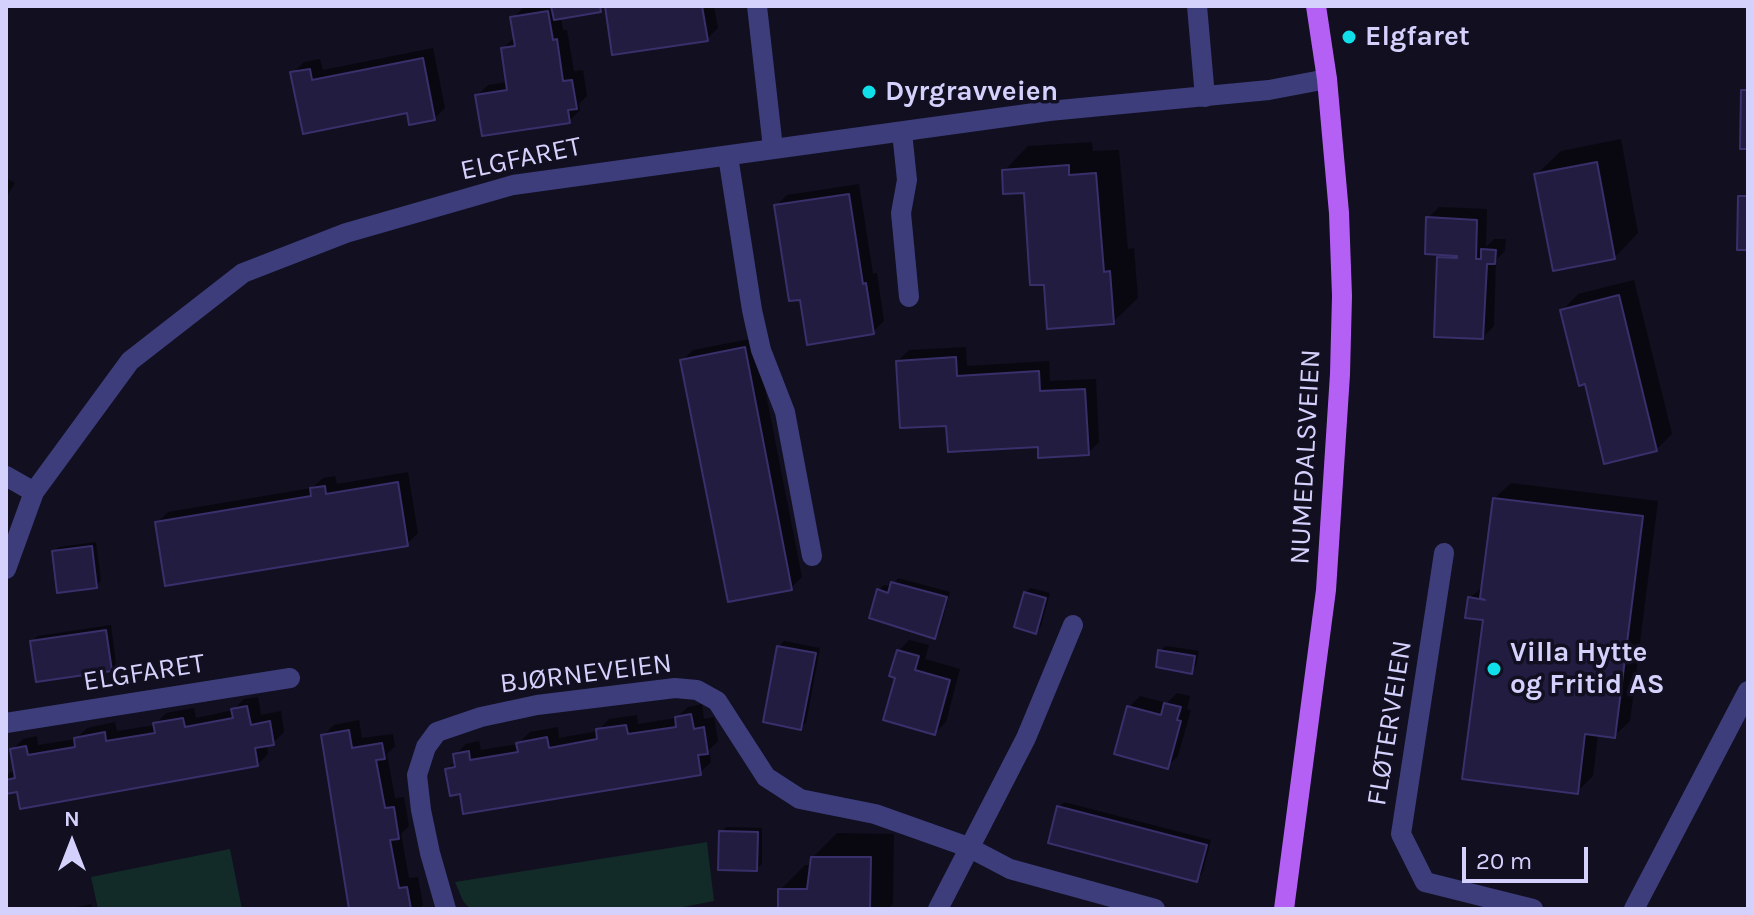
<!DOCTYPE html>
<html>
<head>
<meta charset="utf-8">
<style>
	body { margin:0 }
	#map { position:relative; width:1754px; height:915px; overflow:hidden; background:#110f20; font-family:Karla,sans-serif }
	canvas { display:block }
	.frame { position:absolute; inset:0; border:8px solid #d4d1fc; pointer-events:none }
	.north { position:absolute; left:32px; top:803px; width:80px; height:80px; -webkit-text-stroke:6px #110f20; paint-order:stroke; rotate:0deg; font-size:22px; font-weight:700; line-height:32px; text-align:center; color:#d4d1fc }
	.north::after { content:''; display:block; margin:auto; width:28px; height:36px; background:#d4d1fc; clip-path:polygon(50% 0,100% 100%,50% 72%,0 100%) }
	.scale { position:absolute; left:1462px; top:847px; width:126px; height:36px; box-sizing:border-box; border:4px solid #d4d1fc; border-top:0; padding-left:10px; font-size:24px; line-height:28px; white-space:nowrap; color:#d4d1fc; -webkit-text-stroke:6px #110f20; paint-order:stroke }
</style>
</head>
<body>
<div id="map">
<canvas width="1754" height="915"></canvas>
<div class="frame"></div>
<div class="north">N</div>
<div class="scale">20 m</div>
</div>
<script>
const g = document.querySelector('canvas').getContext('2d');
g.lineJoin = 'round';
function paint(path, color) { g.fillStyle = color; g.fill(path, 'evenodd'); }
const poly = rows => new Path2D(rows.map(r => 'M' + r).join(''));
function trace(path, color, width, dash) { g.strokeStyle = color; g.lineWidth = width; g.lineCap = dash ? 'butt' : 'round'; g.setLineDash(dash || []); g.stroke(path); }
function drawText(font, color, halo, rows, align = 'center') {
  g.font = font + ' Karla,sans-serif'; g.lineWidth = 7; g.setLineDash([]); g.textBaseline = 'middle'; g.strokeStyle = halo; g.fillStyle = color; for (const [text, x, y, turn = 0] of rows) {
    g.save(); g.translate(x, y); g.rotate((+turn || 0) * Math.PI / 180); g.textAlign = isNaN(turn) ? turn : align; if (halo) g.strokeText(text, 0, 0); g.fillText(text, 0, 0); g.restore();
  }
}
paint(poly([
	[707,842,714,901,673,909,470,909,463,901,455,882],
	[230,849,242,909,98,909,91,877]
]), '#122a28');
paint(poly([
	[604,6,600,10,561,17,563,30,567,30,574,71,583,70,587,96,579,104,580,110,569,121,477,96,488,85,508,82,503,48,514,38,513,18,524,7],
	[607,6,714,6,718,28,707,39],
	[433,48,445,108,434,119,408,111,304,131,293,73,304,62,320,59,323,70],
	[1621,139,1638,233,1614,258,1536,175,1561,151],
	[1092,142,1093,151,1119,150,1128,249,1134,248,1138,298,1113,322,1046,282,1026,191,1004,171,1028,146],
	[6,178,15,183,6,198],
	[859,184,873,274,877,273,884,321,873,332,801,298,776,206,787,195],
	[1439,207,1487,209,1486,247,1494,239,1506,239,1505,251,1496,260,1494,326,1483,337,1439,258,1444,253,1428,218],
	[1634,280,1672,434,1656,450,1586,382,1563,310,1578,294],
	[755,338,802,577,791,588,682,361,693,350],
	[966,347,967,366,1049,361,1050,381,1096,379,1099,442,1088,453,948,424,898,361,909,350],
	[408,472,418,533,407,544,157,523,168,512,312,488,323,478,335,476,337,484],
	[1511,483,1658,501,1630,721,1614,736,1598,734,1593,776,1577,792,1485,619,1470,598,1484,585,1495,498],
	[96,542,101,581,96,586,54,552,59,547],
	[898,578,950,592,939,632,934,637,879,590,884,585,892,587],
	[1030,588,1050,593,1041,626,1036,632,1025,593],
	[111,625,116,664,111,670,32,641,38,636],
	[909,640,929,645,925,659,960,669,946,722,935,733,898,676,899,651],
	[784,641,820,648,806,723,800,728,779,647],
	[1166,646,1199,651,1196,666,1191,671,1160,651],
	[1177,693,1190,696,1187,709,1191,710,1178,756,1167,767,1129,707,1140,696,1167,703],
	[258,697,261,715,281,711,284,732,273,743,267,744,268,754,257,765,6,792,6,775,16,770,12,750,23,739,37,736,38,745,76,739,87,728,115,722,117,731,155,725,166,713,194,708,196,718,233,710,244,699],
	[702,704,704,719,714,717,718,741,709,750,711,762,700,773,461,792,447,769,456,761,455,755,466,744,479,741,481,750,518,744,530,732,558,727,559,738,598,731,609,719,637,715,638,724,676,718,688,707],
	[359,720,362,738,393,734,395,746,387,754,395,798,404,797,409,826,401,834,409,878,418,877,423,905,419,909,352,909,323,736,334,725],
	[1064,802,1211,840,1202,874,1197,879,1059,807],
	[726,827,762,828,762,864,756,869,721,832],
	[837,833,894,834,893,904,888,909,780,909,780,890,805,865,812,865,813,857],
	[92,904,92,909,67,909]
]), '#0007');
const building = poly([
	[551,6,600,6,601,12,554,20,551,6],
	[605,6,702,6,708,41,612,55,605,6],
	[548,11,553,40,557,39,563,81,572,80,577,109,568,110,570,123,482,136,475,95,507,90,501,48,515,46,510,17,548,11],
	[423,58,435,120,409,125,407,113,303,134,290,72,310,69,312,80,423,58],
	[1741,90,1748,90,1748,149,1740,149,1741,90],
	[1597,162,1615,259,1553,271,1534,174,1597,162],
	[1069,165,1069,175,1096,173,1104,272,1110,271,1114,324,1047,329,1044,285,1030,285,1024,193,1003,194,1002,170,1069,165],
	[849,194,863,284,866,283,874,334,807,345,800,300,789,301,774,205,849,194],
	[1738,196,1748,196,1748,250,1737,250,1738,196],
	[1426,217,1477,220,1476,259,1481,259,1481,249,1496,250,1495,264,1487,264,1483,339,1434,337,1437,257,1457,258,1457,256,1425,254,1426,217],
	[1619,295,1657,451,1604,464,1585,384,1579,386,1560,310,1619,295],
	[745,347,792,590,728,602,680,360,745,347],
	[956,357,957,376,1039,371,1040,391,1085,389,1089,455,1038,458,1038,447,948,452,946,426,900,428,896,361,956,357],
	[398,482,408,546,165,586,155,522,311,496,310,488,325,486,326,494,398,482],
	[1493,498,1643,516,1615,738,1585,734,1578,794,1462,779,1483,620,1465,618,1468,597,1485,600,1480,598,1493,498],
	[92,546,97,588,57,593,52,551,92,546],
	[891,582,947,597,935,639,869,618,877,589,888,593,891,582],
	[1024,592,1046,598,1036,634,1014,627,1024,592],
	[106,630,112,671,36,682,30,641,106,630],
	[777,646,816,653,801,730,763,722,777,646],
	[897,650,919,656,915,670,950,680,935,735,883,720,895,678,889,676,897,650],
	[1158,650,1195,656,1192,674,1156,667,1158,650],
	[1164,703,1181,707,1177,720,1181,721,1168,769,1114,754,1127,706,1161,715,1164,703],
	[247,706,251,725,270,721,274,745,255,748,258,766,20,809,17,792,6,794,6,780,15,778,10,749,26,746,28,755,75,747,74,738,105,732,106,741,155,733,153,723,183,718,185,727,233,718,231,709,247,706],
	[691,714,694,729,704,727,708,754,698,755,701,775,463,814,460,794,450,796,445,769,455,767,453,754,469,751,470,760,518,752,516,743,547,737,549,748,597,739,596,729,626,725,628,734,676,727,675,717,691,714],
	[349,730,352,748,382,743,385,759,376,760,385,808,394,807,399,839,390,840,399,888,407,887,411,909,349,909,321,735,349,730],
	[1057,806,1207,845,1197,882,1048,843,1057,806],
	[719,831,758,832,757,871,718,870,719,831],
	[811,857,871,857,870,909,778,909,778,889,807,889,811,857]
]);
paint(building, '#211c40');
trace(building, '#38306a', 2);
trace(poly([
	[757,6,773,148],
	[1197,6,1205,97],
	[902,132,907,180,901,213,909,297],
	[728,156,752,310,761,350,785,412,812,556],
	[6,476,34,492],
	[1444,553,1401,834,1425,882,1533,909],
	[6,569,34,492,130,361,243,273,346,233,513,185,1049,111,1269,90,1327,79],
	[6,723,290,678],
	[446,909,430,853,421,810,417,775,426,747,437,732,481,717,537,705,675,688,697,690,717,701,766,777,800,799,875,814,968,847,1010,869,1155,909],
	[938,909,1026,738,1073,625],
	[1634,909,1748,691]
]), '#3d3d7c', 20);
trace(poly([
	[1284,909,1326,590,1340,374,1342,296,1339,213,1327,79,1316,6]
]), '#b560f4', 20);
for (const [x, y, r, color] of [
	[1349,37,8,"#10dee9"],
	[869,92,8,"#10dee9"],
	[1494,669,8,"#10dee9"]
]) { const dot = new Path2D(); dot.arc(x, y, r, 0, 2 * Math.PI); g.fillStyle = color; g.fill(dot); trace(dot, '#110f20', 3); }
drawText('bold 28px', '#d4d1fc', '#110f20', [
	["Elgfaret",1365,37],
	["Dyrgravveien",885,92],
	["Villa Hytte",1510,653],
	["og Fritid AS",1510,685]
], 'left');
drawText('28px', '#d4d1fc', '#110f20', [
	["ELGFARET",521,159,-12],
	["NUMEDALSVEIEN",1306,457,-87],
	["ELGFARET",144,673,-9],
	["BJØRNEVEIEN",586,674,-7],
	["FLØTERVEIEN",1390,723,-81]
]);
</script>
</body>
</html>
